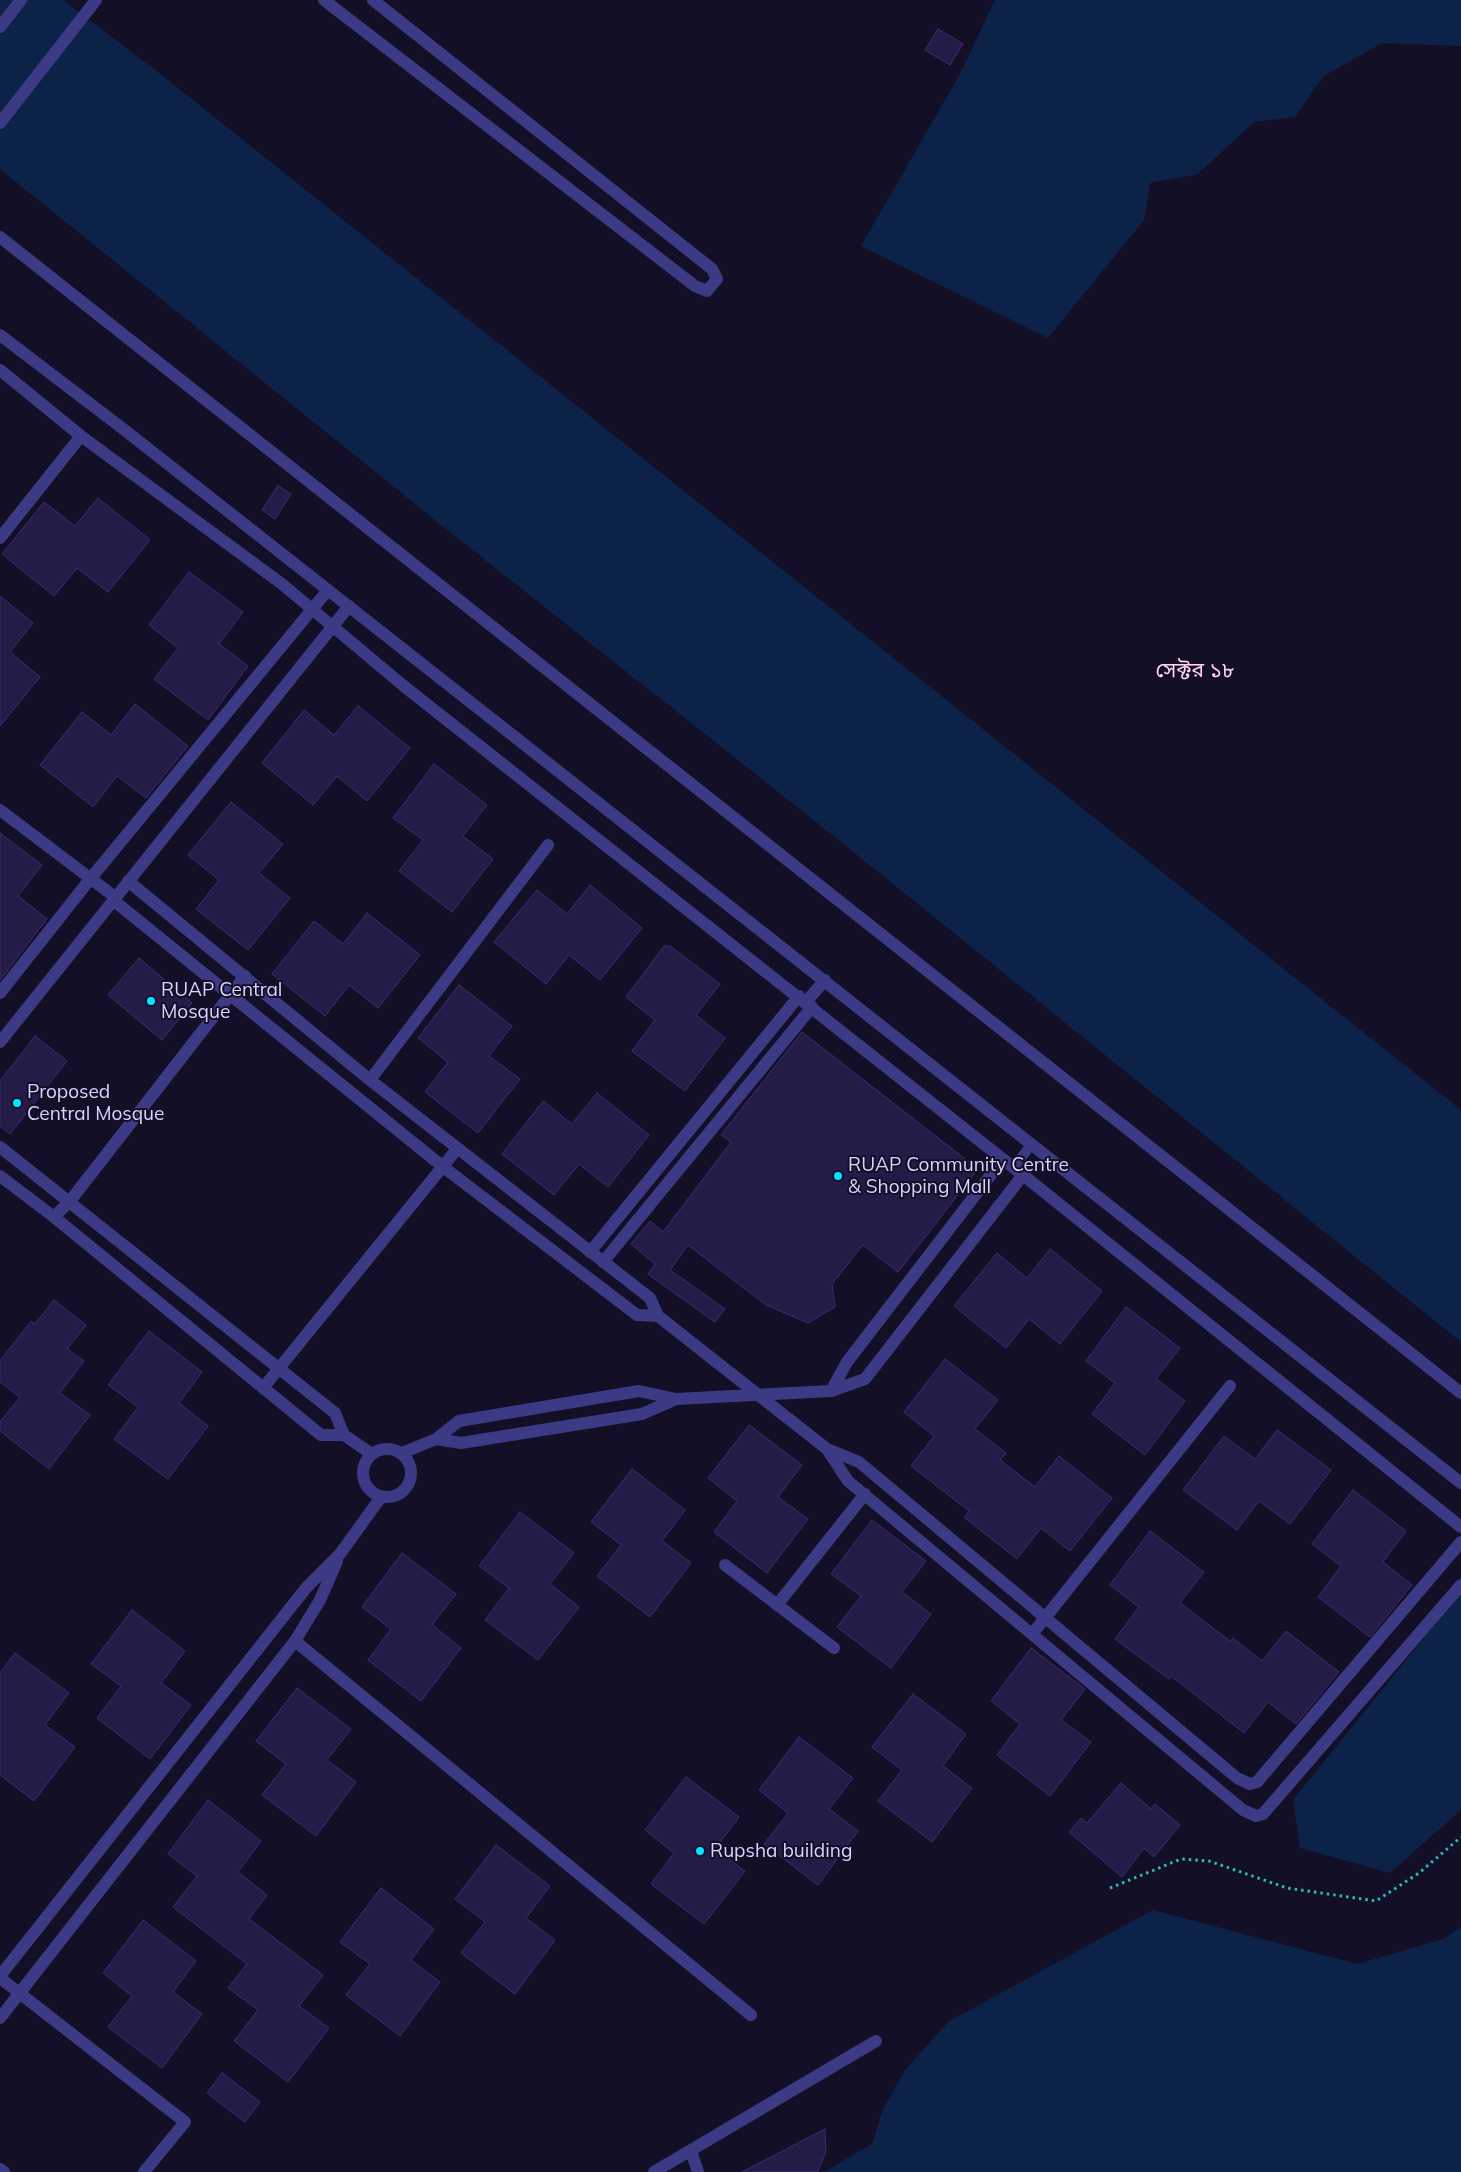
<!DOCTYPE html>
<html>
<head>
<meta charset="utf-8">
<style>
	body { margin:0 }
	canvas { display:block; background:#130f26 }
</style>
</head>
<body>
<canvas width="1461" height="2172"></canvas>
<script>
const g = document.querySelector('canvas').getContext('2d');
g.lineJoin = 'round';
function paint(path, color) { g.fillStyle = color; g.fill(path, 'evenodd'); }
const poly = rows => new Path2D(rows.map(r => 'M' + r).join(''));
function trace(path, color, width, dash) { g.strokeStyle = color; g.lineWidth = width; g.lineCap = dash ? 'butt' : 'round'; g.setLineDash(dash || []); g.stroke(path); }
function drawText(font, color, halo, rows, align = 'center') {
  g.font = font + ' Mulish,"Noto Sans Bengali",sans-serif'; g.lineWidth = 4; g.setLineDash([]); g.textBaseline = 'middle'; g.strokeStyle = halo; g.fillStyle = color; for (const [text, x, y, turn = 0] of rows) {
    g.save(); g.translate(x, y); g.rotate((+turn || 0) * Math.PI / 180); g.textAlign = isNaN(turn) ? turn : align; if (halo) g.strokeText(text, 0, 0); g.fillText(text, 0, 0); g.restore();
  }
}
paint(poly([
	[0,0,63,0,159,73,1461,1110,1461,1342,825,829,451,533,0,169],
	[995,0,1461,0,1461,46,1382,43,1324,76,1295,117,1254,122,1198,174,1150,183,1144,220,1048,338,861,246,960,74],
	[1461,1592,1461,1810,1390,1873,1300,1848,1293,1800],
	[1153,1910,1357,1964,1444,1939,1461,1927,1461,2172,824,2172,872,2144,883,2109,906,2069,948,2022]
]), '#0c2248');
const building = poly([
	[938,29,963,44,950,65,925,50,938,29],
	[278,486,291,494,275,519,262,510,278,486],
	[98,498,150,540,108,592,77,568,54,596,2,554,44,502,75,526,98,498],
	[189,572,243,612,219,644,248,666,208,720,154,679,178,648,149,625,189,572],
	[0,596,33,623,10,652,40,677,0,726,0,596],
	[135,704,188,746,146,798,117,776,93,807,40,765,82,712,111,735,135,704],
	[358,706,410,748,367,801,337,776,313,805,262,763,304,710,334,735,358,706],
	[434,764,487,805,463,836,493,859,452,912,399,871,423,840,393,818,434,764],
	[231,802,283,844,259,873,290,898,248,950,196,909,219,880,188,855,231,802],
	[0,833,42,865,18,896,47,919,0,980,0,833],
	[590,885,642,928,600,980,569,955,546,984,494,942,537,890,567,914,590,885],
	[367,913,420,955,378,1008,349,985,325,1016,272,974,314,921,343,944,367,913],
	[664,946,670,946,720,984,696,1015,725,1038,685,1091,632,1051,655,1020,626,997,664,946],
	[139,958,192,1003,162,1040,108,995,139,958],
	[459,985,512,1026,489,1056,520,1079,478,1133,425,1092,448,1062,418,1038,459,985],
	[802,1032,978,1169,898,1272,863,1245,832,1284,835,1307,808,1323,766,1305,688,1245,670,1270,725,1309,715,1322,648,1274,655,1264,631,1244,650,1221,663,1232,731,1142,721,1135,802,1032],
	[35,1036,67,1061,10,1134,0,1126,0,1081,35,1036],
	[597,1093,649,1135,608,1187,579,1164,554,1195,502,1154,543,1101,572,1124,597,1093],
	[1050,1249,1102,1291,1060,1344,1029,1319,1006,1348,954,1306,997,1253,1027,1278,1050,1249],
	[54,1300,86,1325,67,1349,84,1361,60,1393,90,1415,49,1469,0,1431,0,1422,20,1397,0,1382,0,1361,31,1321,35,1324,54,1300],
	[1126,1307,1180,1348,1156,1379,1185,1401,1145,1455,1092,1414,1115,1383,1086,1361,1126,1307],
	[149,1331,202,1372,179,1403,208,1426,168,1479,114,1439,138,1407,108,1385,149,1331],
	[945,1359,998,1400,975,1429,1006,1453,1000,1460,1035,1487,1059,1456,1112,1498,1070,1551,1041,1528,1017,1559,964,1517,969,1511,911,1466,934,1436,904,1412,945,1359],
	[749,1425,802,1465,778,1497,808,1519,767,1573,714,1532,737,1501,708,1478,749,1425],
	[1277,1430,1331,1470,1290,1524,1259,1501,1237,1530,1183,1490,1224,1436,1255,1459,1277,1430],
	[632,1469,685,1510,662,1541,691,1563,650,1617,597,1576,621,1545,591,1522,632,1469],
	[1353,1490,1406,1531,1383,1562,1412,1585,1370,1637,1318,1597,1341,1566,1312,1544,1353,1490],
	[520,1512,574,1553,550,1584,579,1607,538,1660,485,1620,509,1588,479,1566,520,1512],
	[872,1520,926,1561,902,1592,931,1614,891,1668,837,1627,861,1596,831,1574,872,1520],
	[1150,1531,1204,1572,1180,1603,1230,1641,1233,1638,1262,1661,1286,1631,1339,1672,1296,1724,1268,1702,1244,1733,1171,1676,1169,1679,1115,1639,1139,1607,1110,1585,1150,1531],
	[402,1553,456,1594,432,1625,461,1648,421,1701,368,1660,391,1629,362,1607,402,1553],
	[132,1610,185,1651,161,1683,191,1705,150,1759,97,1718,121,1686,91,1664,132,1610],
	[1031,1648,1085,1689,1061,1720,1091,1742,1050,1796,997,1755,1020,1724,991,1701,1031,1648],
	[15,1653,69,1693,45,1725,75,1747,34,1801,0,1775,0,1673,15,1653],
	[297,1688,351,1729,327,1760,356,1782,316,1836,262,1795,286,1764,256,1741,297,1688],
	[913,1694,966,1734,943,1766,972,1788,932,1842,878,1801,902,1770,872,1747,913,1694],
	[799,1737,853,1778,829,1809,858,1831,818,1885,764,1844,788,1813,759,1790,799,1737],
	[686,1777,739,1817,715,1849,745,1871,704,1924,651,1884,674,1853,645,1830,686,1777],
	[1121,1783,1151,1809,1155,1804,1180,1825,1154,1857,1144,1848,1122,1877,1069,1832,1081,1818,1087,1823,1121,1783],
	[208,1800,261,1841,238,1872,267,1895,249,1919,323,1975,299,2006,329,2028,288,2082,234,2041,258,2010,228,1988,247,1964,173,1907,197,1876,168,1854,208,1800],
	[496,1845,550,1886,526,1918,555,1940,515,1994,461,1953,485,1922,455,1899,496,1845],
	[381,1888,434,1929,411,1960,440,1982,400,2036,346,1995,370,1964,340,1942,381,1888],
	[143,1920,196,1961,173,1992,202,2014,162,2068,108,2027,132,1996,103,1973,143,1920],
	[222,2073,260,2102,245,2122,207,2093,222,2073],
	[825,2129,826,2151,818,2172,742,2172,825,2129]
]);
paint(building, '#241b47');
trace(building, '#3b2d73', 1);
trace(poly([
	[1110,1888,1181,1859,1209,1861,1287,1888,1376,1901,1419,1873,1461,1837]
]), '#2fb8b0', 3, [2.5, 4]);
trace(poly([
	[1014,1167,1031,1145]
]), '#3d3a85', 10);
trace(poly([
	[0,237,1461,1393]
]), '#3d3a85', 12);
trace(poly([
	[0,335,122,428,511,734,1461,1483],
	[0,370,81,436,282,584,405,687,1023,1175,1461,1527],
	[0,538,81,436],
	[0,810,115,897],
	[128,881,370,1080,650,1298,658,1316,827,1449,859,1462,1237,1778,1250,1784,1257,1782,1461,1542],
	[113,900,442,1166,637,1315,658,1316],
	[0,993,91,878,328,590],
	[806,1002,825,980],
	[0,1042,349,606],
	[370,1080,548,845],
	[0,1147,335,1413,344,1435,372,1454],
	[0,1176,54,1217,321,1435,344,1435],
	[54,1217,70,1201,245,976],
	[590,1252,799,996],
	[603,1262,812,1007],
	[263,1388,457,1149],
	[831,1391,847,1362,1003,1159],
	[436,1439,461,1443,642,1414,676,1399],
	'363 1473a24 24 0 1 1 48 0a24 24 0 1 1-48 0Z',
	[827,1449,848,1481,1243,1810,1256,1816,1263,1814,1461,1585],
	[402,1453,436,1439,459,1421,639,1391,676,1399,831,1391,865,1379,1023,1175],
	[725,1565,834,1648],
	[777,1605,865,1494],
	[1033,1633,1230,1386],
	[295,1641,751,2015],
	[0,1976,306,1588,340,1554,381,1497],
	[0,1978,185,2122,144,2172],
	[0,2018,295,1641,320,1600,337,1561],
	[691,2151,698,2172],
	[0,2169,4,2172],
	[654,2172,876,2041]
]), '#3d3a85', 12);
trace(poly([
	[324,0,695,286,707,291,717,279,712,269,373,0],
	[0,27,21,0],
	[0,123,96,0]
]), '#3d3a85', 12);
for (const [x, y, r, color] of [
	[151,1001,5,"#00e5ff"],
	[17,1103,5,"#00e5ff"],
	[838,1176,5,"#00e5ff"],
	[700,1851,5,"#00e5ff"]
]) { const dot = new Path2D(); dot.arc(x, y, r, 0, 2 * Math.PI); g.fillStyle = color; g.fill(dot); trace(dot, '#130f26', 2); }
drawText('19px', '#d9d4ff', '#130f26', [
	["RUAP Central",161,990],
	["Mosque",161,1012],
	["Proposed",27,1092],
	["Central Mosque",27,1114],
	["RUAP Community Centre",848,1165],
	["& Shopping Mall",848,1187],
	["Rupsha building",710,1851]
], 'left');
drawText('21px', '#ffd6f0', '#130f26', [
	["সেক্টর ১৮",1195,671]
]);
</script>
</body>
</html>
